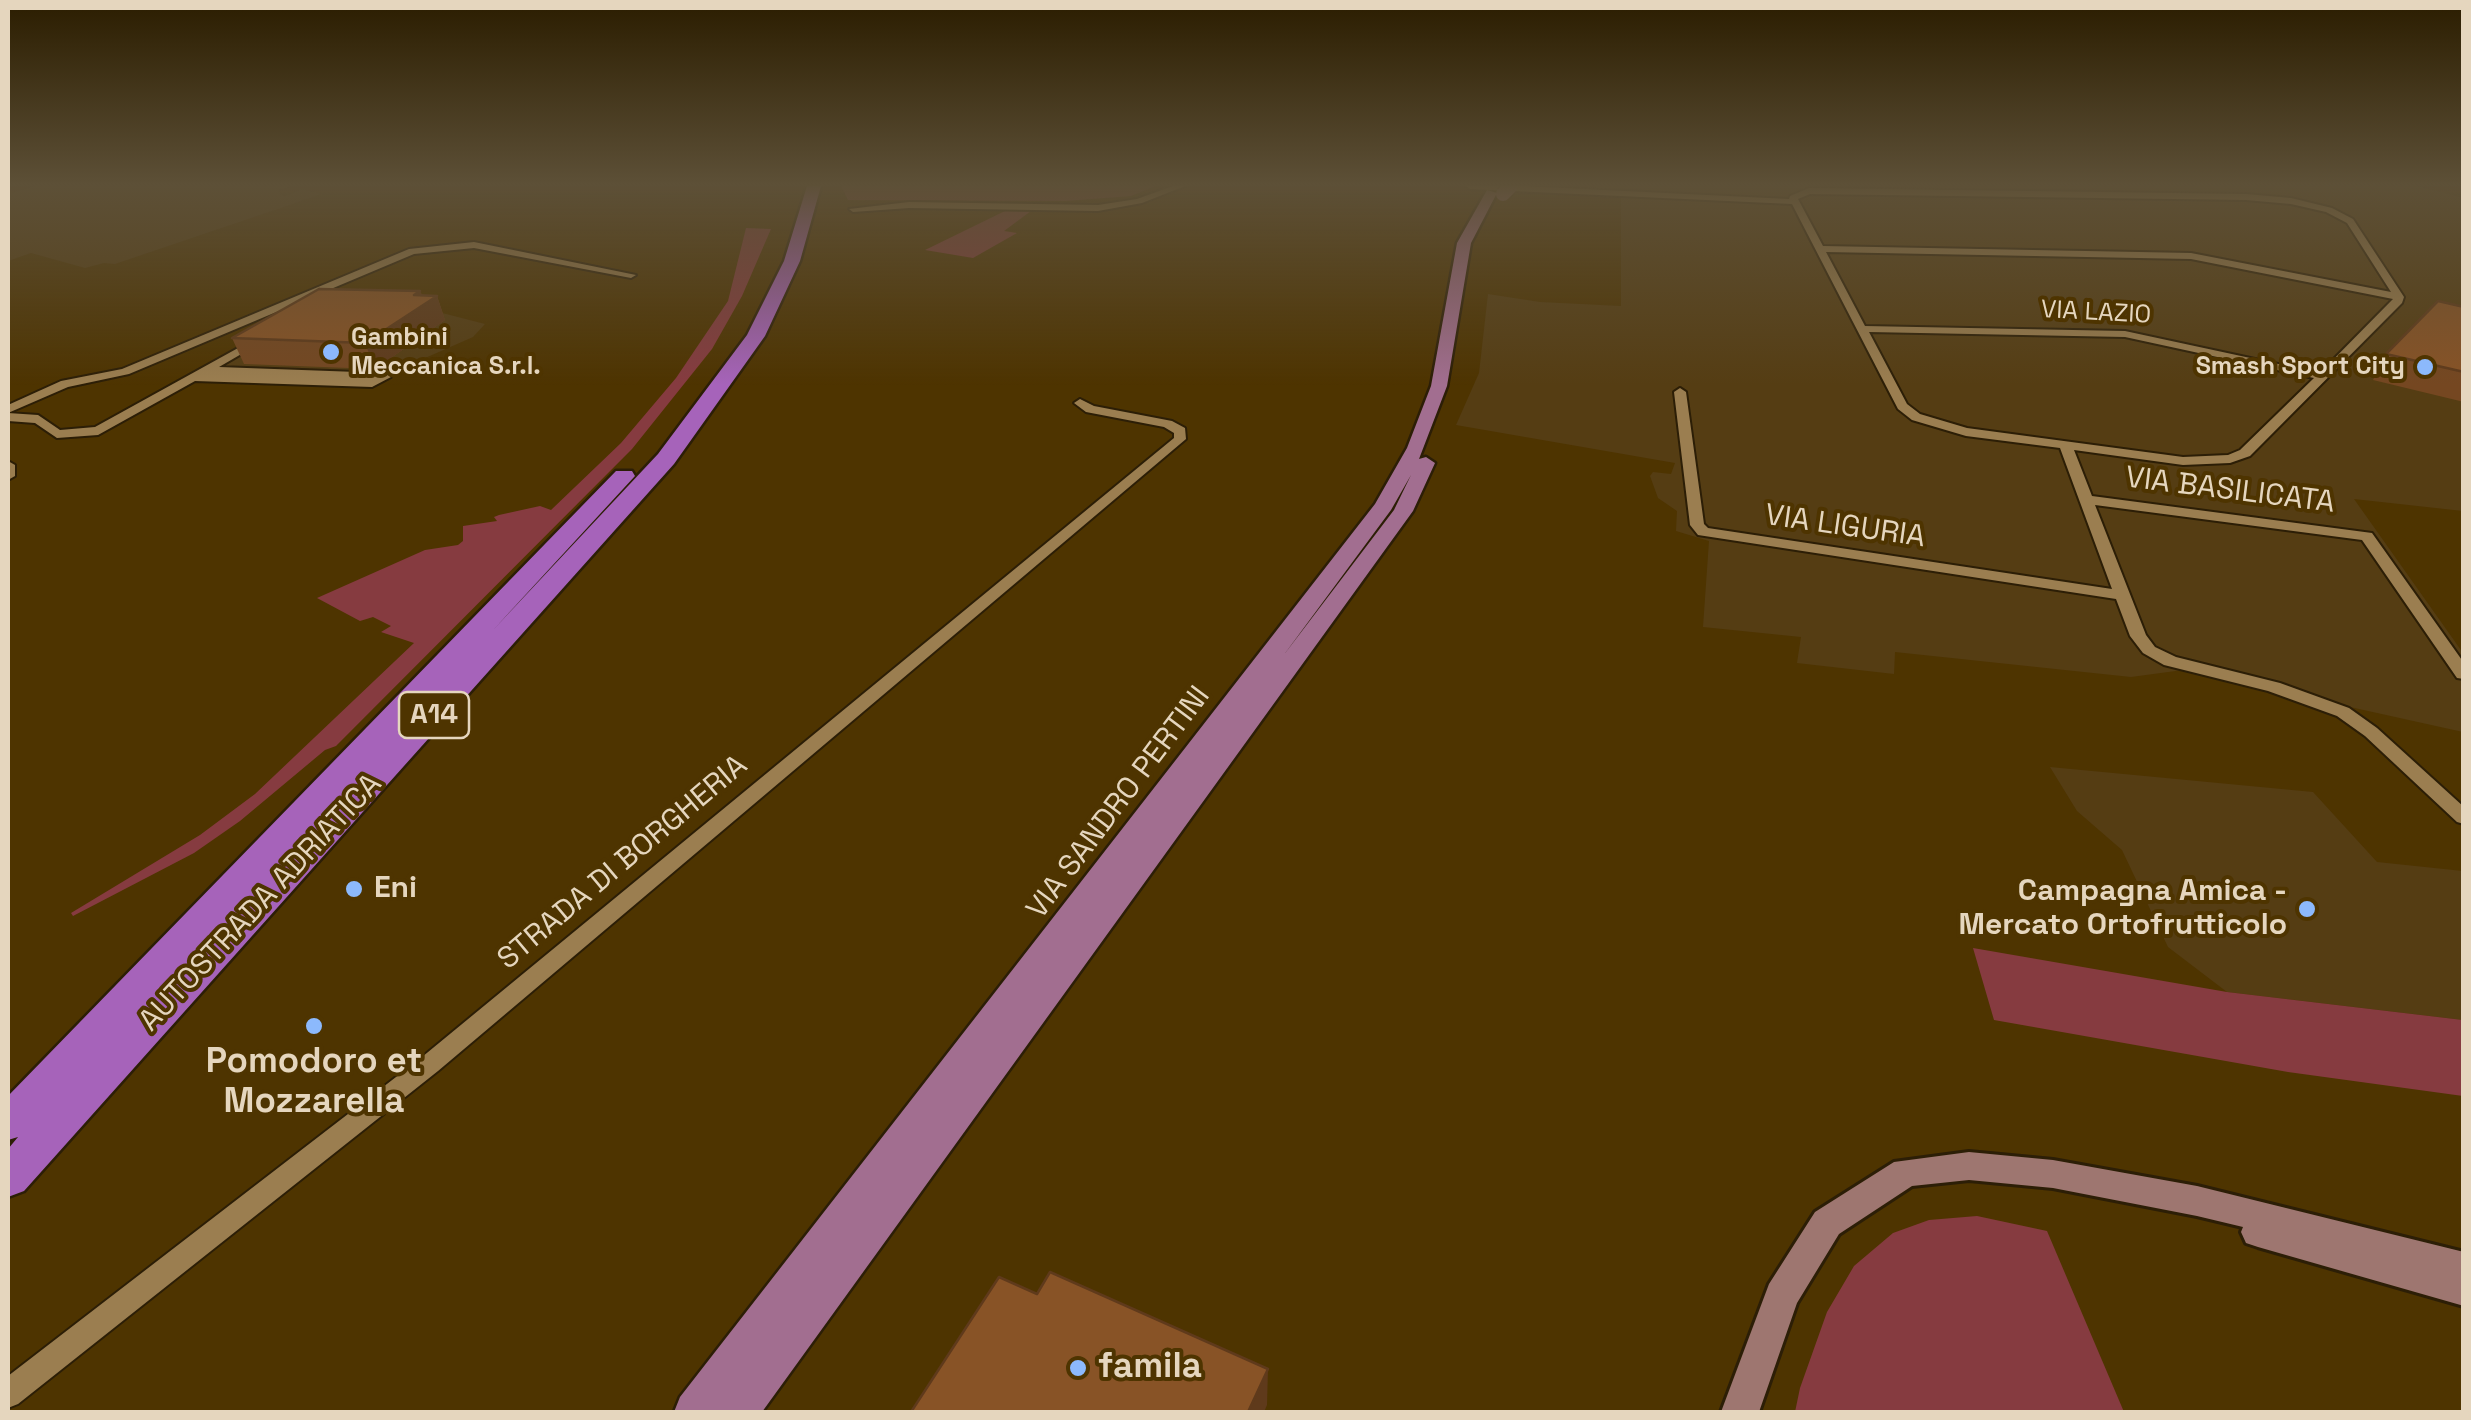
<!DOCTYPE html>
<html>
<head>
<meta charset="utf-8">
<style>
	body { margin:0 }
	#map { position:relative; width:2471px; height:1420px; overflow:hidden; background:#4e3400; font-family:"Space Grotesk",sans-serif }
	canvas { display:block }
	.frame { position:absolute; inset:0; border:10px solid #e5d6be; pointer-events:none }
</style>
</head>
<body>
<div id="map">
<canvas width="2471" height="1420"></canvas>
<div class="frame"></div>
</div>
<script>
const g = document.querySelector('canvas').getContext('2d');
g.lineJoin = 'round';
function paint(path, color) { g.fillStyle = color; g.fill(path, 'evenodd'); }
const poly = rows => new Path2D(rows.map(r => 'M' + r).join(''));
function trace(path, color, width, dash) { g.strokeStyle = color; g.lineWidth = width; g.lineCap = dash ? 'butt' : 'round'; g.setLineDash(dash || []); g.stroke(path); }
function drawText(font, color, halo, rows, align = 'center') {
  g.font = font + ' "Space Grotesk",sans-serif'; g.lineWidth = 8; g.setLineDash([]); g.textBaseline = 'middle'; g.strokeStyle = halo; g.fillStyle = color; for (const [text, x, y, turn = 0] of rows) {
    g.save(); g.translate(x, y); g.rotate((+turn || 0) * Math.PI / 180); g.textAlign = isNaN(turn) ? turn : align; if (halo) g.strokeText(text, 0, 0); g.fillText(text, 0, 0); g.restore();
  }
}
paint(poly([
	[34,186,294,186,279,190,280,194,285,196,302,189,322,194,115,264,104,263,85,268,31,253,8,261,8,194],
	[1520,186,2418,186,2464,198,2463,511,2354,499,2463,653,2463,732,2183,670,2131,677,1895,652,1894,674,1797,663,1801,637,1703,627,1709,541,1676,531,1677,511,1658,498,1650,476,1653,472,1671,474,1675,463,1456,425,1479,373,1488,294,1540,302,1621,306,1621,196],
	[325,304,415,306,485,324,473,337,391,373,220,367],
	[2050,767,2313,792,2377,862,2463,871,2463,1020,2227,992,2168,947,2122,850,2077,811]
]), '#553d13');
paint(poly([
	[841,186,1156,186,1131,196,1066,201,848,200],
	[1007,210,1031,211,1004,231,1017,233,973,258,925,250],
	[746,228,771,229,742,296,712,349,632,449,336,746,325,750,240,821,194,853,73,916,71,913,200,835,255,794,414,643,381,632,391,626,373,617,360,621,317,598,425,550,458,545,463,541,463,526,497,521,494,517,499,515,540,506,551,510,621,443,676,378,728,301],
	[1973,948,2227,992,2463,1020,2463,1096,2288,1072,1994,1020],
	[1977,1216,2047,1231,2124,1412,1795,1412,1800,1388,1827,1312,1854,1266,1893,1233,1929,1220]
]), '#863b40');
const street = poly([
	[1173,186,1185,186,1142,203,1098,211,909,208,853,212,849,209,909,202,1098,205,1137,199,1173,186],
	[1466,186,1522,186,1789,199,1790,196,1809,188,2246,194,2291,198,2332,208,2353,219,2404,297,2402,303,2250,456,2230,463,2183,465,2074,450,2092,496,2372,533,2464,663,2464,679,2457,678,2362,540,2095,505,2146,635,2155,647,2176,657,2280,683,2349,708,2377,728,2464,807,2464,824,2457,822,2365,736,2337,716,2268,691,2164,665,2143,653,2130,636,2116,599,1698,535,1690,525,1674,392,1680,388,1686,392,1704,524,1708,528,2112,589,2060,448,1966,436,1912,420,1898,409,1792,204,1470,189,1466,186],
	[1810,194,2246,200,2291,204,2326,212,2347,223,2391,292,2191,253,1823,246,1798,199,1810,194],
	[1826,252,2191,259,2393,299,2320,373,2125,331,1865,326,1826,252],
	[1869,332,2125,337,2314,378,2240,450,2228,455,2183,457,1967,428,1920,414,1907,404,1869,332],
	[474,242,636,275,631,278,474,248,414,254,129,374,68,387,8,413,8,405,61,381,122,369,409,249,474,242],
	[258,337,264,340,262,342,219,367,385,373,391,377,372,387,195,381,98,435,57,438,35,423,8,421,8,413,38,415,60,430,95,427,258,337],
	[1080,399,1094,406,1172,421,1185,428,1186,439,438,1071,18,1404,8,1408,8,1376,422,1057,1174,438,1174,433,1164,427,1086,412,1074,403,1080,399],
	[8,461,15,465,15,476,8,480,8,461]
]);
const secondary = poly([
	[1969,1152,2053,1160,2197,1186,2464,1252,2464,1306,2258,1247,2246,1243,2241,1232,2243,1227,2197,1216,2053,1188,1969,1180,1912,1186,1839,1234,1797,1303,1759,1412,1721,1412,1769,1284,1815,1212,1894,1162,1969,1152]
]);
const primary = poly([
	[1487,190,1497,193,1471,243,1447,386,1419,459,1426,457,1435,463,1413,511,762,1412,674,1412,680,1397,1375,504,1407,448,1431,386,1457,243,1487,190],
	[1411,475,1394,510,1283,656,1391,510,1411,475]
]);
const highway = poly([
	[807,186,821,186,800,261,765,336,674,464,24,1191,8,1197,8,1149,18,1137,8,1140,8,1096,616,471,632,471,635,476,493,630,658,454,747,335,784,261,807,186]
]);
trace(street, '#2c1e06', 4);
trace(secondary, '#2c1e06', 6);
trace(primary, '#2c1e06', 5);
trace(highway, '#2c1e06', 5);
paint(street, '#9b7e50');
paint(secondary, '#9e7670');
paint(primary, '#a26e90');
paint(highway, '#a663ba');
const primaryBridge = poly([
	[1503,194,1511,186]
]);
trace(primaryBridge, '#2c1e06', 16, []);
trace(primaryBridge, '#a26e90', 14);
paint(poly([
	[420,291,422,295,437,296,445,320,375,369,244,364,232,338],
	[2464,307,2464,402,2373,380,2386,354]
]), '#754721');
paint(poly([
	[420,291,425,304,437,296,445,320,375,369,365,343,414,295],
	[1268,1369,1267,1405,1264,1412,1248,1412]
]), '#5f3a1b');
const building = poly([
	[319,289,420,291,414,295,437,296,365,343,232,338,319,289],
	[2438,301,2464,307,2464,372,2386,354,2438,301],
	[1050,1272,1268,1369,1248,1412,911,1412,999,1277,1037,1294,1050,1272]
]);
paint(building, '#885326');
trace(building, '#5f3a1b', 2.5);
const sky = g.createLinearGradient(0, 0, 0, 385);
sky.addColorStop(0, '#2b1d00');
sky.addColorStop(0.48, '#5d5037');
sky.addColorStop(1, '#5d503700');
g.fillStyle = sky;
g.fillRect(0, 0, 2471, 385);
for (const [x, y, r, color] of [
	[331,352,10,"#8cb9fc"],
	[2425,367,10,"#8cb9fc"],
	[354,889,10,"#8cb9fc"],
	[2307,909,10,"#8cb9fc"],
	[314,1026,10,"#8cb9fc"],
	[1078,1368,10,"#8cb9fc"]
]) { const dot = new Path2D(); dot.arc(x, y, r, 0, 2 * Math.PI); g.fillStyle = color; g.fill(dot); trace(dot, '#4e3400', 4); }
drawText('25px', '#e5d6be', '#4e3400', [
	["VIA LAZIO",2096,313,3]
]);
drawText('bold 25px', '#e5d6be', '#4e3400', [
	["Gambini",351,338],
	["Meccanica S.r.l.",351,367],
	["Smash Sport City",2405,367,"right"]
], 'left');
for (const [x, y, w] of [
	[434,715,70]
]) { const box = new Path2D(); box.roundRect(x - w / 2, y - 23, w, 46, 8); g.fillStyle = '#4e3400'; g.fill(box); trace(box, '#e5d6be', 2.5); }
drawText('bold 28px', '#e5d6be', null, [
	["A14",434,715]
]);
drawText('30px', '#e5d6be', '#4e3400', [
	["VIA BASILICATA",2230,491,7],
	["VIA LIGURIA",1845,527,8],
	["VIA SANDRO PERTINI",1119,803,-53],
	["STRADA DI BORGHERIA",623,863,-40],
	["AUTOSTRADA ADRIATICA",261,903,-47]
]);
drawText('bold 30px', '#e5d6be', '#4e3400', [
	["Eni",374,889],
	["Campagna Amica -",2287,892,"right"],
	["Mercato Ortofrutticolo",2287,926,"right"]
], 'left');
drawText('bold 35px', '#e5d6be', '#4e3400', [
	["Pomodoro et",314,1063],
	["Mozzarella",314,1103],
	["famila",1098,1368,"left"]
]);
</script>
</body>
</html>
